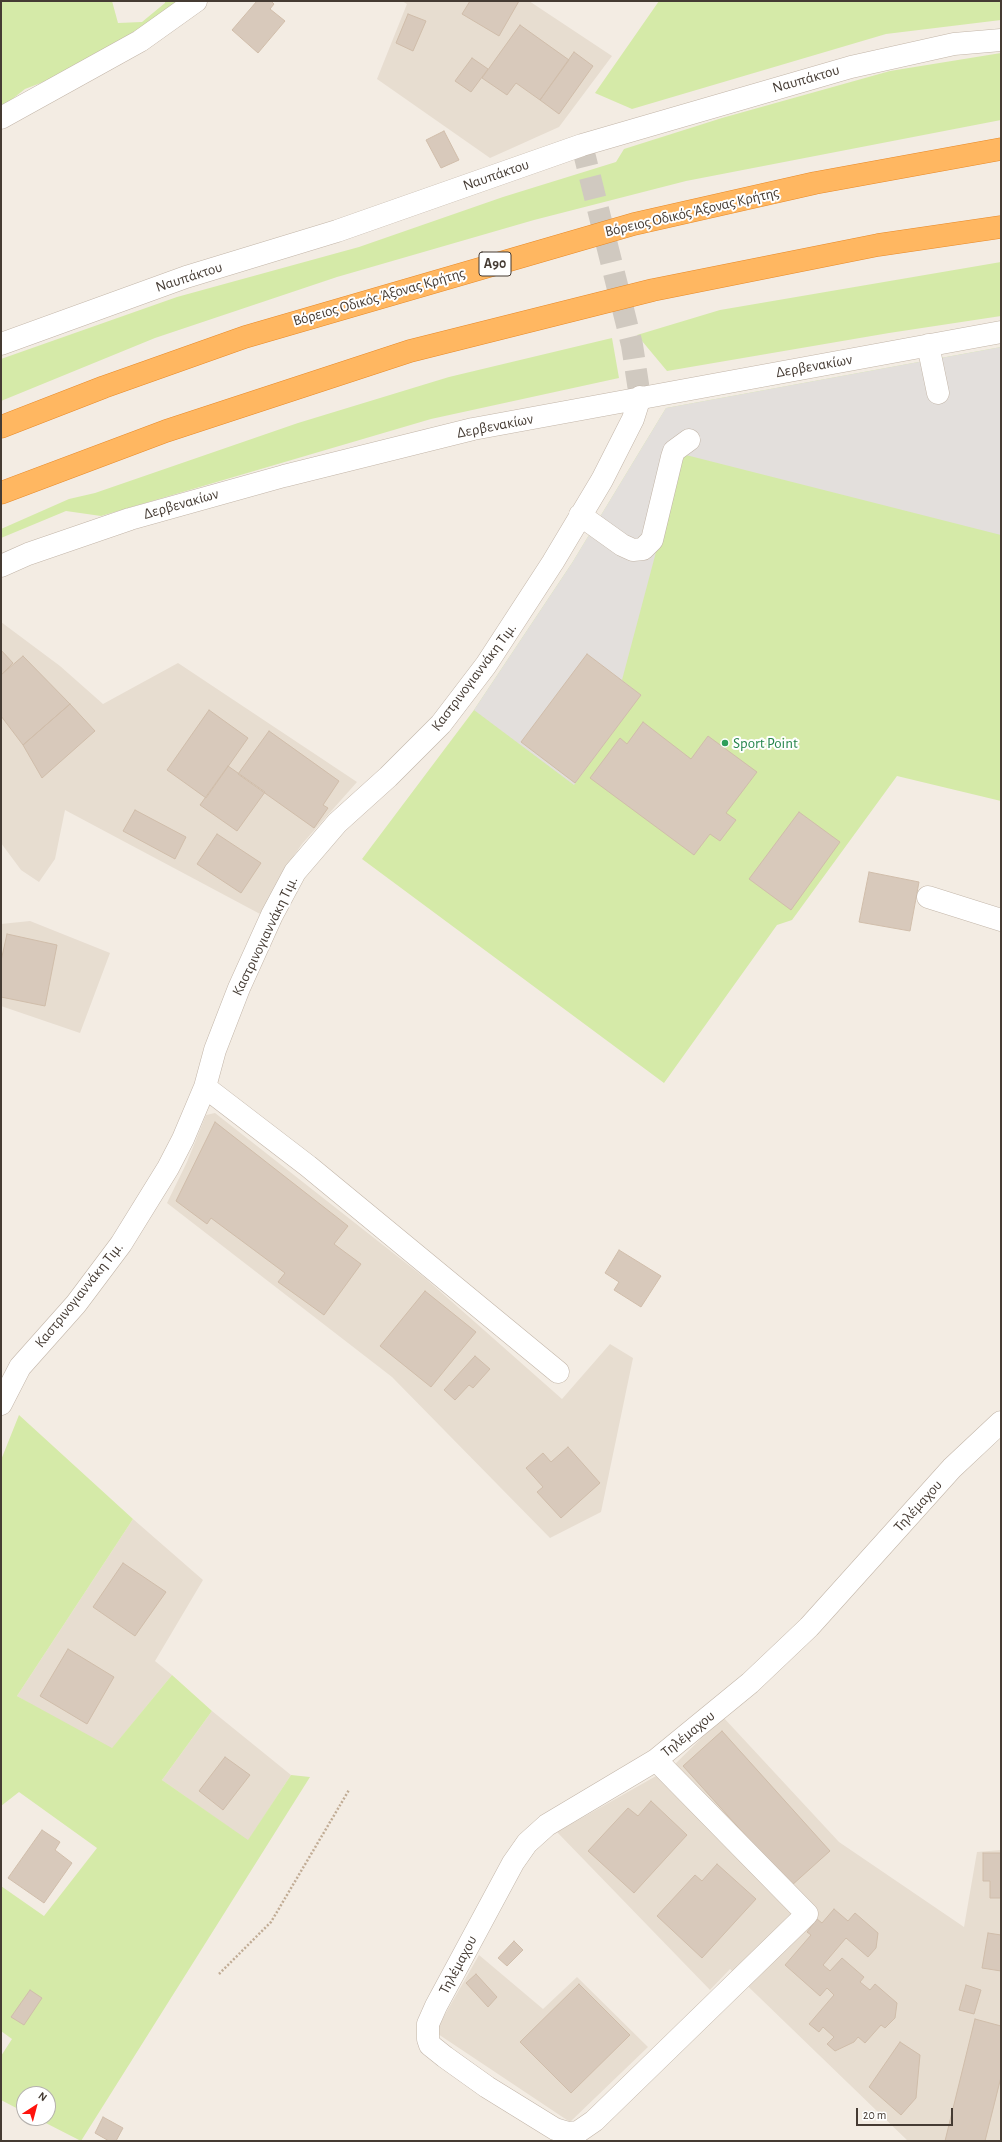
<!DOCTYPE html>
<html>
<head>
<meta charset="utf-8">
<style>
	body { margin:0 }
	#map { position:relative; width:1002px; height:2142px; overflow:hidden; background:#f3ece3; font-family:"Alegreya Sans",sans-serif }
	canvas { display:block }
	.frame { position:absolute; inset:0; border:2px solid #453b33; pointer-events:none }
	.north { position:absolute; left:16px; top:2086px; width:40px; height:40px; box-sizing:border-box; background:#fff; border:1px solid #b5b1ad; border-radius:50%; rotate:36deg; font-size:11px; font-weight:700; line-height:16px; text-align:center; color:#453b33 }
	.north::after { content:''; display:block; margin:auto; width:14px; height:18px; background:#ff130d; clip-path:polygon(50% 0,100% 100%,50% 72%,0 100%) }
	.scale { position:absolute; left:856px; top:2108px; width:97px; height:18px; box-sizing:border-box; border:2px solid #453b33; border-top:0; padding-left:5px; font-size:12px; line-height:14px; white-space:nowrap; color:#453b33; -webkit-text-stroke:3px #fff; paint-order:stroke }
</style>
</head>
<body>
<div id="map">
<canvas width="1002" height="2142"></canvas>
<div class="frame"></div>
<div class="north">N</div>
<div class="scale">20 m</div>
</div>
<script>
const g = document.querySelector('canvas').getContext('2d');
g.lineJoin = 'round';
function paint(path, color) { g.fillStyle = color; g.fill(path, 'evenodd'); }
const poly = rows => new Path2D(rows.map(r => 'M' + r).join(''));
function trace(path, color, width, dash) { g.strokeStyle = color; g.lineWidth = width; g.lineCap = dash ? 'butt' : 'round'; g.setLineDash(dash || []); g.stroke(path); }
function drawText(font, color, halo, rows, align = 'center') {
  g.font = font + ' "Alegreya Sans",sans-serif'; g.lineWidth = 4; g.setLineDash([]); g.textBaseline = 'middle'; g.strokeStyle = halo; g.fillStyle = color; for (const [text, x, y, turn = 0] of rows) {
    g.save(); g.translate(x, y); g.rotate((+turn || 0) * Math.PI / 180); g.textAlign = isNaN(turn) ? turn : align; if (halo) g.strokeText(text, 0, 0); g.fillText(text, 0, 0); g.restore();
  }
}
paint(poly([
	[402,1,529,1,612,56,559,127,490,158,377,79,407,4],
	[1,622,60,666,103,704,178,663,357,782,302,844,286,867,262,915,65,810,55,859,39,882,21,870,1,843],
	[30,921,110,953,80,1033,1,1006,1,924],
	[215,1113,425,1278,562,1399,610,1344,633,1358,601,1512,550,1538,392,1377,167,1203,187,1162,206,1115],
	[133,1519,203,1580,155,1661,172,1675,110,1751,17,1696],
	[212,1711,291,1775,248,1841,162,1780],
	[723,1717,839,1842,964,1927,977,1852,1001,1850,1001,2141,908,2141,730,1969,710,1990,557,1832,672,1767],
	[479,1955,543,2009,577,1977,648,2047,570,2122,435,2032]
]), '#e7ddd0');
paint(poly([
	[1,1,112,1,118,23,142,22,165,3,165,1,181,1,140,31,51,79,25,89,1,108],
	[659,1,1001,1,1001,20,886,34,632,109,595,93],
	[1001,53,1001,120,686,181,534,220,337,277,155,338,1,401,1,359,177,297,359,247,503,197,616,162,624,149,722,118,890,71],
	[1001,262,1001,316,889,333,667,371,637,335,720,310],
	[612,338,619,378,431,419,101,516,66,511,1,538,1,529,69,499,95,493,298,423,449,377],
	[1001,347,1001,801,897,776,792,920,777,925,664,1083,362,859,474,710,572,563,666,408],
	[19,1415,133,1519,17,1696,112,1748,172,1675,212,1711,162,1780,248,1840,291,1775,310,1777,81,2141,36,2118,48,2118,48,2094,24,2094,24,2112,1,2100,1,2056,12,2039,1,2031,1,1886,44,1916,97,1848,19,1792,1,1806,1,1460]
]), '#d5eaa8');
paint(poly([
	[1001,347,1001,535,682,454,622,680,641,695,574,785,474,710,572,563,666,408]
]), '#e3dfdc');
const building = poly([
	[257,1,271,1,274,4,270,9,285,21,258,53,232,30,257,1],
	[470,1,519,1,499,36,462,14,470,1],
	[408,14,426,21,413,51,396,43,408,14],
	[520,25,569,60,540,100,516,83,507,95,482,78,520,25],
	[574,52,593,66,559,114,540,100,574,52],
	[472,58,488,69,471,92,455,81,472,58],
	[444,131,459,160,441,168,426,140,444,131],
	[1,650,13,663,1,675,1,650],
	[587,654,641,695,575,783,521,742,587,654],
	[23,656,70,704,23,745,1,716,1,675,23,656],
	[70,704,95,731,42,778,23,745,70,704],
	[209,710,248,738,206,798,167,770,209,710],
	[643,722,691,759,708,736,757,772,726,813,736,820,720,841,710,834,694,855,590,778,620,738,627,744,643,722],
	[269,731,339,781,323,805,328,808,314,828,238,774,269,731],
	[228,766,265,792,237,831,200,805,228,766],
	[135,810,186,837,175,859,123,831,135,810],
	[799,812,840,842,791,910,749,879,799,812],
	[217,834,261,863,241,893,197,864,217,834],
	[869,872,919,882,910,931,859,922,869,872],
	[7,934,57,945,45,1006,1,997,1,961,7,934],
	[215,1122,348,1226,334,1244,361,1264,324,1315,278,1282,285,1273,211,1218,207,1224,176,1201,215,1122],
	[619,1250,661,1276,641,1307,614,1290,619,1282,605,1273,619,1250],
	[425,1291,476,1332,431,1387,380,1346,425,1291],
	[475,1356,490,1369,473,1388,469,1385,455,1400,444,1390,475,1356],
	[568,1447,600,1483,561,1518,537,1492,543,1487,526,1468,543,1453,551,1462,568,1447],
	[123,1563,166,1592,135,1636,93,1607,123,1563],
	[68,1649,114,1677,87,1724,40,1696,68,1649],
	[722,1731,830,1851,791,1886,683,1766,722,1731],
	[225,1757,250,1775,223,1810,199,1791,225,1757],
	[651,1801,687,1835,634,1893,588,1851,628,1808,638,1816,651,1801],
	[42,1830,60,1842,55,1850,72,1863,44,1903,8,1878,42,1830],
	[983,1853,1001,1853,1001,1898,990,1898,990,1881,983,1881,983,1853],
	[717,1864,756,1899,702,1958,657,1916,695,1875,702,1881,717,1864],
	[834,1909,848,1921,855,1913,878,1933,876,1948,868,1957,846,1938,823,1965,830,1971,842,1958,864,1977,860,1982,870,1990,875,1984,897,2003,895,2018,885,2028,881,2025,865,2043,858,2037,854,2042,835,2051,827,2044,834,2037,823,2027,819,2032,809,2024,834,1995,827,1988,820,1996,785,1965,811,1935,807,1932,817,1919,822,1923,834,1909],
	[988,1933,1001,1935,1001,1971,982,1968,988,1933],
	[514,1941,523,1950,507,1966,498,1958,514,1941],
	[476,1974,497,1997,488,2007,466,1983,476,1974],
	[579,1984,630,2035,571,2093,520,2042,579,1984],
	[966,1985,981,1990,974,2014,959,2010,966,1985],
	[30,1990,42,1998,24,2025,11,2017,30,1990],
	[975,2019,1001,2026,1001,2077,985,2141,945,2141,975,2019],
	[900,2042,920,2055,916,2098,901,2115,869,2087,900,2042],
	[103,2117,123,2128,116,2141,109,2141,95,2133,103,2117]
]);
paint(building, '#d8c9bb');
trace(building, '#d0bdaa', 1);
trace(poly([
	[582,145,632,345,640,397]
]), '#d0c9c0', 22, [22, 11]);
const minor = poly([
	[1,118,140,41,196,1],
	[1,344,186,277,337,231,582,145,851,67,954,44,1001,40],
	[928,345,938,393],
	[580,515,622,545,633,550,643,549,652,540,672,457,674,451,689,440],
	[1,566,28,554,130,519,284,476,473,429,1001,332],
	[928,897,1001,920],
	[205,1087,308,1166,558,1372],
	[1,1404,20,1367,76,1304,121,1244,168,1168,183,1139,205,1087,215,1050,239,988,272,915,295,872,337,823,388,777,441,724,486,665,553,562,602,480,633,419,640,397],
	[656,1760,807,1914,594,2121,578,2132,568,2133,555,2129,487,2087,445,2057,430,2045,428,2039,428,2024,436,2006,513,1863,527,1843,547,1825,656,1760,750,1683,809,1627,952,1468,1001,1422]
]);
const highway = poly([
	[1,427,104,387,245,337,634,224,815,183,1001,149],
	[1,493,166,431,410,351,653,290,878,245,1001,227]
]);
trace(minor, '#c2b5a8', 23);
trace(highway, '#e78928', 23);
trace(poly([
	[219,1974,271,1922,349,1790]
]), '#c1ac95', 2.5, [2, 2]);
trace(minor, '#fff', 22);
trace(highway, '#ffb761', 22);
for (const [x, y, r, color] of [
	[725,743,4,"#2e9e5b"]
]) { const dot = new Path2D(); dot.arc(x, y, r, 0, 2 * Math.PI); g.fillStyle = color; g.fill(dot); trace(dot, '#fff', 1.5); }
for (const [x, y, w] of [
	[495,264,32]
]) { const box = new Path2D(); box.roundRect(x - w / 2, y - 12, w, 24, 3); g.fillStyle = '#fff'; g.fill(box); trace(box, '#453b33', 1); }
drawText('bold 14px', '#453b33', null, [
	["Α90",495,264]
]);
drawText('15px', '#453b33', '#fff', [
	["Ναυπάκτου",806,79,-16],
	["Ναυπάκτου",496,175,-19],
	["Βόρειος Οδικός Άξονας Κρήτης",692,212,-13],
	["Ναυπάκτου",189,277,-18],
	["Βόρειος Οδικός Άξονας Κρήτης",379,297,-16],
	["Δερβενακίων",814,366,-10],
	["Δερβενακίων",495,426,-11],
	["Δερβενακίων",181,504,-16],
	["Καστρινογιαννάκη Τιμ.",474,677,-53],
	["Καστρινογιαννάκη Τιμ.",265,936,-64],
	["Καστρινογιαννάκη Τιμ.",79,1295,-51],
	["Τηλέμαχου",918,1506,-48],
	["Τηλέμαχου",688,1734,-39],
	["Τηλέμαχου",458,1965,-62]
]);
drawText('15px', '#27864d', '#fff', [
	["Sport Point",733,743]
], 'left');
</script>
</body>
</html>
